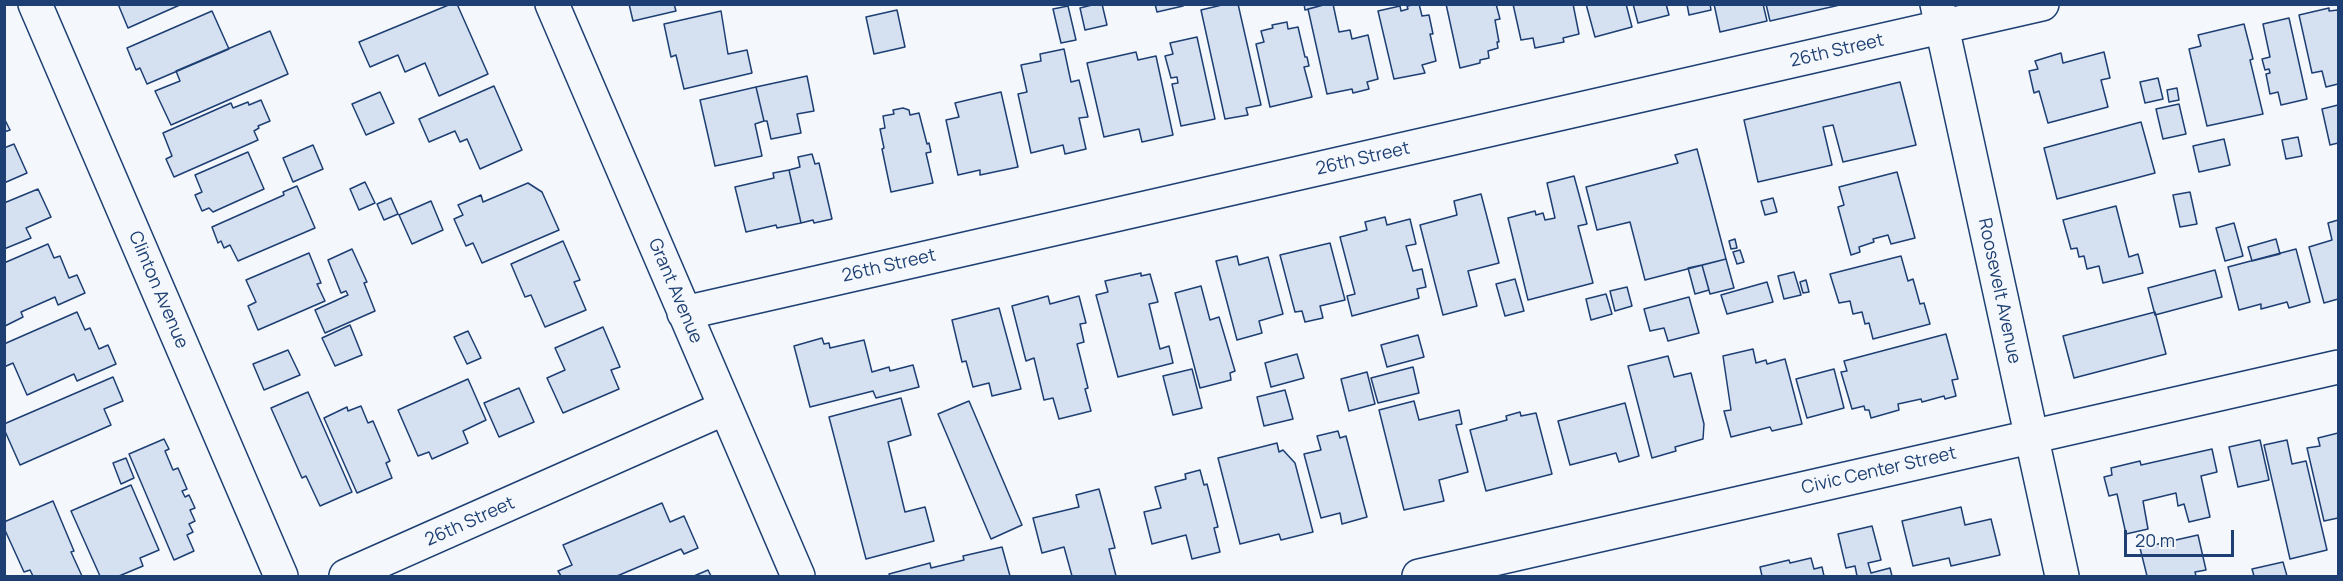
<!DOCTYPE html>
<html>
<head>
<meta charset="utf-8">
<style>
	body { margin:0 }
	#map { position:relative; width:2343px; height:581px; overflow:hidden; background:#f4f7fb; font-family:Manrope,sans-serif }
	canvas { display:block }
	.frame { position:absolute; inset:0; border:6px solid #1d3f73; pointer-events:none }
	.scale { position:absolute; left:2124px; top:530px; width:110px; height:27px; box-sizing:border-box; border:3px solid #1d3f73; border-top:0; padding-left:8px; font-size:18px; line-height:21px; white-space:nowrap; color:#1d3f73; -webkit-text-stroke:4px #f4f7fb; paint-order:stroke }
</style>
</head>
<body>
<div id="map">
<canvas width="2343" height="581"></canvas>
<div class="frame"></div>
<div class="scale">20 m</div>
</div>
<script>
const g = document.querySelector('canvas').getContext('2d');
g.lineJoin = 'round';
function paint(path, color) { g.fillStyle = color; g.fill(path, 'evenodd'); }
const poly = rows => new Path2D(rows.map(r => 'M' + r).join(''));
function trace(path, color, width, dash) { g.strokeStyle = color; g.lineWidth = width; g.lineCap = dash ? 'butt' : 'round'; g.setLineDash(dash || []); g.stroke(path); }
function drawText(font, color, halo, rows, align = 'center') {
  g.font = font + ' Manrope,sans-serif'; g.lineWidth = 4.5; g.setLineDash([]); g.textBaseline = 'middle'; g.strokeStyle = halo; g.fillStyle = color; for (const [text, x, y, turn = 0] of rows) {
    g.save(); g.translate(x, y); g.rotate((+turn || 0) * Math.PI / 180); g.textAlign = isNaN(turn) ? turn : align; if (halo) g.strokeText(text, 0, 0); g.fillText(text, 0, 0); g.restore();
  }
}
const building = poly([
	[118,4,182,4,128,28,118,4],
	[451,4,457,4,488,74,439,96,425,63,405,72,398,55,370,67,359,42,451,4],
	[629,4,674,4,676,11,633,21,629,4],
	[1096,4,1102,4,1107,25,1085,30,1080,8,1096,4],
	[1155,4,1182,4,1183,6,1157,12,1155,4],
	[1226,4,1238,4,1261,105,1246,108,1248,115,1225,119,1201,10,1226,4],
	[1304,4,1327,4,1305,10,1304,4],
	[1327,4,1333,4,1339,32,1350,30,1352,39,1368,35,1378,79,1367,82,1369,89,1353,93,1352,89,1327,94,1308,9,1327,4],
	[1419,4,1422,16,1429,15,1433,34,1430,34,1436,61,1422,65,1425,73,1394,79,1378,11,1400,6,1401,11,1408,9,1407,6,1419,4],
	[1446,4,1496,4,1500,19,1495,20,1499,42,1497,42,1498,48,1488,51,1489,58,1480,60,1480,63,1460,68,1446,4],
	[1513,4,1573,4,1579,34,1563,38,1564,42,1535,48,1533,38,1521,40,1513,4],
	[1586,4,1626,4,1632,27,1595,37,1586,4],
	[1633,4,1666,4,1669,15,1638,23,1633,4],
	[1687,4,1710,4,1711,10,1689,15,1687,4],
	[1714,4,1763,4,1767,21,1720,32,1714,4],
	[1766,4,1844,4,1770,21,1766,4],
	[1068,6,1076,40,1061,43,1053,9,1068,6],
	[2329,8,2329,11,2338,10,2338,84,2326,87,2322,71,2312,73,2299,15,2329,8],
	[897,10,905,47,874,54,866,17,897,10],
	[212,11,229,49,147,84,140,68,136,70,127,48,212,11],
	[721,11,728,54,747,50,752,73,684,89,676,55,671,57,664,24,721,11],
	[2289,18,2307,99,2281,105,2278,92,2270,94,2266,74,2270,73,2269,69,2265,70,2262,59,2270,57,2263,24,2289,18],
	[1287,22,1288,29,1298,27,1305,57,1307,57,1309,66,1304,67,1312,97,1270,107,1256,44,1264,42,1261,31,1273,28,1272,25,1287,22],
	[2244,24,2253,59,2250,60,2263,114,2207,126,2189,49,2201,46,2198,35,2244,24],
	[270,31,288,74,171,125,155,91,180,81,176,71,270,31],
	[1197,37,1215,119,1181,126,1172,84,1178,83,1177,77,1171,78,1165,56,1173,54,1170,43,1197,37],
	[1064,49,1071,82,1079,80,1088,117,1079,118,1086,149,1065,154,1063,145,1031,153,1018,94,1027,92,1021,65,1041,61,1040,54,1064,49],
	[1136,52,1138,60,1156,56,1173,135,1142,142,1139,129,1104,137,1087,63,1136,52],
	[2104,52,2110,78,2101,80,2108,107,2048,123,2039,91,2034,93,2029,71,2038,69,2035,61,2061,53,2063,63,2104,52],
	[807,76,814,111,797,114,801,133,771,139,767,121,764,121,756,87,807,76],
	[2158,78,2163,99,2145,103,2140,82,2158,78],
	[1900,82,1916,145,1843,162,1833,125,1823,127,1832,165,1758,182,1744,120,1900,82],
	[494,86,522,150,480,169,467,139,460,142,455,131,429,142,419,119,494,86],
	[756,87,764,121,755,124,762,156,715,166,700,100,756,87],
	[2177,88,2179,100,2169,102,2167,90,2177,88],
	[380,92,394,123,366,135,352,104,380,92],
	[1001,92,1018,167,980,175,980,170,958,175,946,120,959,117,955,103,1001,92],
	[261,100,270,121,258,126,259,128,254,131,258,140,174,177,166,159,172,156,163,133,231,103,233,108,248,102,249,105,261,100],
	[2179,104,2186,134,2163,139,2156,109,2179,104],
	[2338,105,2338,143,2330,145,2322,109,2338,105],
	[903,108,909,110,910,115,919,113,927,144,929,143,931,152,926,153,933,183,891,192,882,149,884,148,880,129,885,128,883,116,894,114,893,110,903,108],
	[4,118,10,130,4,132,4,118],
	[2141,122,2155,173,2057,199,2044,148,2141,122],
	[2298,137,2302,156,2286,159,2282,140,2298,137],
	[2224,139,2230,165,2199,172,2193,146,2224,139],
	[14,144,27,173,4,183,4,148,14,144],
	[313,145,323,169,293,182,283,158,313,145],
	[1697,149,1726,259,1645,280,1630,222,1597,230,1586,187,1678,163,1675,155,1697,149],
	[248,152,264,189,213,212,209,208,202,211,195,195,202,192,195,175,248,152],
	[812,154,815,164,819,163,832,219,814,223,813,220,801,223,789,170,800,167,798,157,812,154],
	[789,170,801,223,777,228,776,225,746,232,735,187,774,178,773,173,789,170],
	[1897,172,1915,238,1891,244,1888,235,1873,239,1874,242,1859,247,1860,252,1851,255,1838,207,1844,205,1839,187,1897,172],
	[1574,176,1587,224,1578,226,1593,283,1528,300,1508,218,1535,211,1536,215,1543,213,1545,220,1555,218,1547,183,1574,176],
	[365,182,375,203,359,210,350,189,365,182],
	[528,183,542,192,559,230,482,263,473,243,466,246,454,219,463,215,458,205,481,195,483,202,528,183],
	[297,186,315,228,238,261,230,245,224,248,221,241,218,243,212,227,284,195,283,192,297,186],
	[38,189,51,217,26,228,31,238,4,249,4,203,38,189],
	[2190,192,2197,224,2180,227,2173,195,2190,192],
	[1481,194,1499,263,1468,271,1477,306,1443,315,1420,225,1457,215,1454,201,1481,194],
	[391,198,398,214,384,220,377,204,391,198],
	[1773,198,1777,212,1765,215,1761,201,1773,198],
	[431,201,443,230,412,244,399,215,431,201],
	[2116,206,2129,257,2138,254,2143,273,2103,283,2099,266,2087,269,2084,256,2079,257,2077,248,2071,249,2063,220,2116,206],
	[1385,217,1387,225,1410,219,1416,244,1406,246,1413,271,1422,269,1426,287,1417,289,1419,298,1352,316,1347,296,1355,294,1340,237,1367,230,1365,222,1385,217],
	[2338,220,2338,299,2324,303,2309,247,2332,240,2328,223,2338,220],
	[2234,223,2243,256,2225,261,2216,228,2234,223],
	[1735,239,1737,248,1731,249,1729,241,1735,239],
	[2276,239,2280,254,2252,261,2248,247,2276,239],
	[563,241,580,280,574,282,586,310,545,327,531,295,525,297,511,264,563,241],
	[1330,243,1345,300,1320,306,1323,318,1305,322,1302,311,1295,312,1280,255,1330,243],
	[48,244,54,258,60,256,69,278,77,275,85,293,58,305,55,297,21,312,23,317,5,326,4,263,48,244],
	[352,249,367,282,364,283,375,311,325,333,315,310,348,295,346,291,341,293,328,260,352,249],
	[2296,249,2310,302,2289,308,2287,302,2261,309,2261,304,2239,310,2228,267,2296,249],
	[1740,250,1744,262,1737,264,1733,252,1740,250],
	[309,253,321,283,317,284,325,301,258,330,248,306,256,302,246,280,309,253],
	[1237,256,1239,265,1268,257,1283,314,1259,321,1262,333,1237,340,1216,261,1237,256],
	[1901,256,1908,281,1913,279,1920,304,1924,303,1930,324,1873,339,1869,323,1865,324,1862,312,1853,314,1850,301,1839,303,1830,274,1901,256],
	[1726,259,1734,288,1710,294,1702,265,1726,259],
	[1702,265,1709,290,1695,294,1688,268,1702,265],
	[2215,270,2222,297,2155,315,2148,288,2215,270],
	[1794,272,1801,295,1784,299,1778,276,1794,272],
	[1141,273,1141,276,1150,274,1158,302,1149,304,1160,349,1169,346,1173,363,1118,377,1096,295,1108,292,1105,281,1141,273],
	[1515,279,1524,311,1505,316,1496,284,1515,279],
	[1806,280,1809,292,1803,293,1800,282,1806,280],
	[1767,282,1773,302,1727,314,1721,295,1767,282],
	[1201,286,1210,320,1219,317,1235,371,1230,373,1231,380,1200,388,1175,293,1201,286],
	[1627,287,1632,306,1615,311,1610,291,1627,287],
	[1606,294,1612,314,1591,320,1586,299,1606,294],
	[1048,296,1050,304,1079,296,1086,323,1080,324,1084,342,1077,344,1088,388,1085,389,1091,411,1059,419,1053,398,1044,400,1034,358,1026,361,1012,306,1048,296],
	[1689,297,1699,333,1668,341,1664,328,1650,331,1644,309,1689,297],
	[999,308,1021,389,992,396,989,383,973,387,966,361,962,362,952,320,999,308],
	[77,312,85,330,90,328,99,349,108,345,116,364,77,381,74,374,27,395,13,363,4,367,4,344,77,312],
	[2155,312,2166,354,2074,378,2063,336,2155,312],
	[350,325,362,355,335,366,322,338,350,325],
	[603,327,620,367,611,370,619,389,563,413,547,378,565,370,555,348,603,327],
	[468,331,481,358,467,364,454,337,468,331],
	[1946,334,1958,379,1952,380,1956,396,1945,399,1944,396,1922,402,1921,399,1898,404,1899,410,1871,418,1869,410,1865,410,1864,406,1852,409,1841,372,1847,371,1844,361,1946,334],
	[1418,335,1424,357,1387,367,1381,345,1418,335],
	[822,338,824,344,829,343,830,348,864,340,872,372,889,367,890,371,913,365,919,387,876,398,873,391,810,407,794,346,822,338],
	[1753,349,1756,363,1766,360,1767,364,1785,359,1802,424,1772,431,1770,427,1731,437,1724,411,1731,410,1723,356,1753,349],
	[288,350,300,375,264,390,253,364,288,350],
	[1297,354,1304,378,1271,387,1265,363,1297,354],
	[1668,356,1674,377,1691,373,1704,424,1703,439,1675,447,1676,451,1652,458,1628,366,1668,356],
	[1413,367,1419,393,1378,403,1371,378,1413,367],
	[1192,369,1202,408,1173,415,1163,376,1192,369],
	[1834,369,1844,408,1807,418,1796,379,1834,369],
	[1367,372,1375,404,1349,411,1341,379,1367,372],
	[113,377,123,401,104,409,111,425,20,465,4,429,4,424,113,377],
	[468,379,486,420,463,431,468,443,432,459,429,452,418,456,398,410,468,379],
	[519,388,534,422,499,437,484,403,519,388],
	[1285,390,1293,419,1264,426,1257,397,1285,390],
	[308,392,352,492,320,506,306,476,302,478,271,408,308,392],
	[901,398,911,435,888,442,905,512,925,507,934,541,866,559,829,417,901,398],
	[969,401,1022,525,991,539,938,414,969,401],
	[1414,401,1419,420,1459,410,1462,424,1456,425,1468,472,1439,480,1444,501,1404,510,1379,410,1414,401],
	[1625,403,1639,456,1619,462,1616,453,1570,465,1558,421,1625,403],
	[361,406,368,423,373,421,390,461,386,463,392,478,357,493,324,418,347,407,348,411,361,406],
	[1520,412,1521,416,1536,413,1552,474,1486,491,1470,430,1507,420,1506,416,1520,412],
	[1338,431,1340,438,1346,436,1367,517,1342,524,1340,513,1321,518,1304,454,1321,450,1317,436,1338,431],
	[2338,433,2338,518,2324,521,2307,448,2320,446,2318,438,2338,433],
	[164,439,169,449,165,451,173,470,178,468,187,489,182,491,185,497,189,495,195,508,190,510,195,521,189,524,193,532,187,535,194,551,174,560,129,454,164,439],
	[2260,440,2269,480,2238,487,2229,447,2260,440],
	[2287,440,2292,464,2306,461,2327,550,2290,559,2264,445,2287,440],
	[1277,443,1279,452,1283,450,1295,463,1313,532,1281,540,1279,534,1240,544,1218,458,1277,443],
	[2212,449,2217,472,2201,476,2210,517,2189,522,2184,504,2178,506,2176,493,2143,501,2148,529,2126,534,2117,494,2109,496,2104,477,2112,475,2111,468,2140,461,2141,465,2212,449],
	[126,458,134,478,121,484,113,463,126,458],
	[1200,470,1204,485,1207,484,1218,527,1214,528,1220,552,1192,559,1186,535,1152,544,1144,512,1161,508,1155,487,1186,479,1185,474,1200,470],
	[131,485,159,550,140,558,143,566,119,576,100,576,71,511,131,485],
	[1099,489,1115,548,1109,549,1116,576,1072,576,1064,547,1042,553,1033,518,1079,507,1076,495,1099,489],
	[53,501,74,551,71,552,82,576,33,576,30,570,24,572,4,528,4,522,53,501],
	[662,503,670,522,684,516,698,548,684,554,681,549,617,576,561,576,558,571,572,565,563,545,662,503],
	[1961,507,1965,525,1991,519,2000,555,1951,566,1949,558,1913,566,1902,521,1961,507],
	[1872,526,1881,560,1868,563,1871,573,1890,568,1892,576,1854,576,1857,576,1855,566,1846,568,1838,534,1872,526],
	[2198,535,2206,570,2195,572,2196,576,2147,576,2140,548,2198,535],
	[1002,547,1010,576,890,576,889,574,930,563,931,568,964,560,963,556,1002,547],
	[1811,558,1814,569,1822,567,1824,576,1762,576,1760,567,1789,560,1790,563,1811,558],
	[2283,562,2287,576,2254,576,2252,569,2283,562],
	[708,570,711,576,694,576,708,570]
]);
paint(building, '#d5e0f0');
trace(building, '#1d3f73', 1.5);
const minor = poly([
	[35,4,281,576],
	[552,4,798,576],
	[1937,4,2062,576],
	[684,313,2042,4],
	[346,576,725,408],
	[1419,576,2338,367]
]);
trace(minor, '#1d3f73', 36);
trace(minor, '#f4f7fb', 33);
drawText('18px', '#1d3f73', '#f4f7fb', [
	["26th Street",1837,51,-13],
	["26th Street",1363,159,-13],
	["26th Street",889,266,-13],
	["Clinton Avenue",158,290,67],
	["Grant Avenue",675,291,67],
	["Roosevelt Avenue",1999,291,78],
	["Civic Center Street",1879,471,-13],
	["26th Street",470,522,-24]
]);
</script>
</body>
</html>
